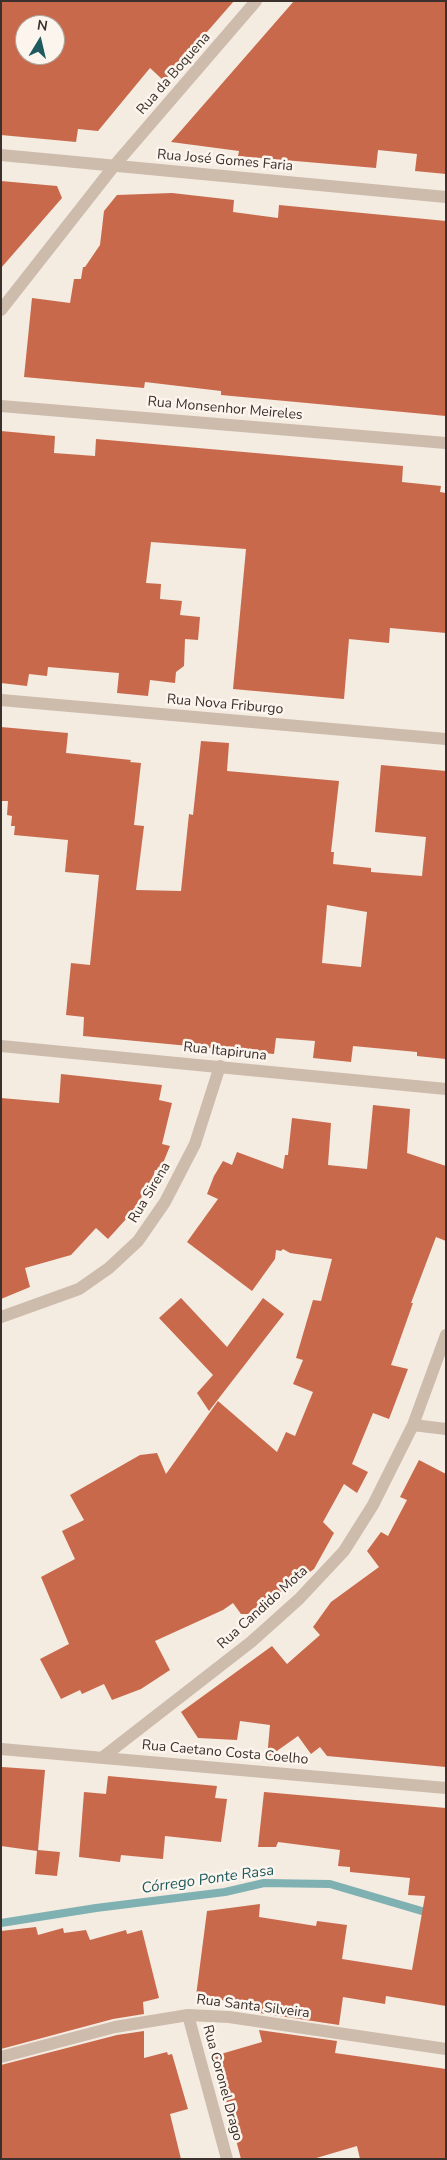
<!DOCTYPE html>
<html>
<head>
<meta charset="utf-8">
<style>
	body { margin:0 }
	#map { position:relative; width:447px; height:2160px; overflow:hidden; background:#f4ebe1; font-family:"Nunito Sans",sans-serif }
	canvas { display:block }
	.frame { position:absolute; inset:0; border:2px solid #3b302b; pointer-events:none }
	.north { position:absolute; left:15px; top:15px; width:50px; height:50px; box-sizing:border-box; background:#fbf5ee; border:1px solid #aea6a0; border-radius:50%; rotate:9deg; font-size:14px; font-weight:700; line-height:20px; text-align:center; color:#3b302b }
	.north::after { content:''; display:block; margin:auto; width:18px; height:22px; background:#1f5a5e; clip-path:polygon(50% 0,100% 100%,50% 72%,0 100%) }
</style>
</head>
<body>
<div id="map">
<canvas width="447" height="2160"></canvas>
<div class="frame"></div>
<div class="north">N</div>
</div>
<script>
const g = document.querySelector('canvas').getContext('2d');
g.lineJoin = 'round';
const poly = rows => new Path2D(rows.map(r => 'M' + r).join(''));
function trace(path, color, width, dash) { g.strokeStyle = color; g.lineWidth = width; g.lineCap = dash ? 'butt' : 'round'; g.setLineDash(dash || []); g.stroke(path); }
function paint(path, color) { g.fillStyle = color; g.fill(path, 'evenodd'); }
function drawText(font, color, halo, rows, align = 'center') {
  g.font = font + ' "Nunito Sans",sans-serif'; g.lineWidth = 5; g.setLineDash([]); g.textBaseline = 'middle'; g.strokeStyle = halo; g.fillStyle = color; for (const [text, x, y, turn = 0] of rows) {
    g.save(); g.translate(x, y); g.rotate((+turn || 0) * Math.PI / 180); g.textAlign = isNaN(turn) ? turn : align; if (halo) g.strokeText(text, 0, 0); g.fillText(text, 0, 0); g.restore();
  }
}
trace(poly([
	[1,1923,96,1908,225,1892,264,1883,330,1884,432,1914]
]), '#7fb0b2', 8);
paint(poly([
	[1,1,234,1,164,81,150,68,98,131,78,129,76,142,1,135],
	[25,25,55,25,55,55,25,55],
	[294,1,446,1,446,174,415,171,417,154,378,150,376,168,238,156,239,151,171,142],
	[1,181,57,186,62,198,1,268],
	[172,193,234,200,233,212,278,218,279,205,446,221,446,416,221,395,221,391,145,382,144,388,24,377,32,298,70,303,74,279,81,279,83,267,85,267,100,245,104,211,117,195],
	[1,431,55,436,54,453,95,456,96,439,403,466,402,482,441,486,440,492,446,493,446,633,390,628,389,643,349,639,344,699,233,689,246,549,151,542,146,583,161,584,160,599,182,601,180,615,200,617,198,640,185,639,184,666,176,672,175,683,150,680,148,696,117,693,119,673,48,667,47,676,29,674,27,686,1,683],
	[1,727,68,733,66,753,131,760,130,762,141,763,134,825,144,826,136,890,181,891,189,814,193,815,201,741,229,743,227,771,339,781,331,852,334,852,333,864,371,868,371,872,422,876,426,837,375,832,381,765,446,771,446,1059,417,1056,417,1052,353,1046,351,1062,313,1058,315,1041,276,1038,274,1054,83,1036,84,1017,66,1015,71,963,90,965,99,875,65,872,68,840,14,835,15,826,11,826,12,816,7,815,8,801,1,801],
	[327,905,367,912,361,967,322,963],
	[61,1074,162,1085,159,1100,172,1103,162,1144,170,1146,161,1168,158,1167,157,1170,155,1170,149,1192,145,1191,129,1219,127,1218,108,1239,96,1228,71,1255,25,1268,30,1287,1,1299,1,1098,59,1103],
	[373,1105,410,1109,407,1153,446,1166,446,1241,436,1237,411,1303,413,1303,391,1365,408,1369,389,1419,373,1413,352,1464,368,1472,357,1493,344,1484,323,1522,334,1533,314,1569,250,1614,241,1614,233,1603,223,1610,155,1641,170,1670,141,1689,112,1700,104,1684,82,1694,80,1690,61,1699,40,1659,69,1644,41,1577,75,1559,62,1531,84,1520,70,1495,140,1455,157,1453,166,1474,218,1401,277,1452,286,1432,295,1436,313,1392,293,1384,303,1360,296,1358,313,1300,321,1301,332,1259,290,1253,283,1249,281,1251,276,1250,275,1259,252,1291,187,1242,218,1199,207,1194,214,1176,223,1161,232,1165,237,1152,283,1169,285,1155,288,1155,292,1118,331,1123,328,1165,367,1169],
	[181,1298,227,1347,263,1298,284,1314,209,1411,197,1393,213,1375,159,1318],
	[419,1460,446,1474,446,1767,327,1756,320,1747,311,1754,298,1736,267,1758,270,1725,240,1721,237,1740,198,1738,181,1712,272,1646,287,1664,320,1635,313,1627,331,1602,379,1567,367,1551,381,1532,388,1536,407,1500,400,1497],
	[2,1767,45,1770,38,1850,60,1852,57,1876,35,1874,37,1851,1,1846],
	[108,1776,217,1786,215,1798,227,1799,221,1842,165,1836,163,1859,121,1855,120,1862,79,1857,84,1792,106,1794],
	[264,1792,446,1808,446,2006,386,1996,385,2004,343,1997,339,2025,253,2012,251,2005,196,1996,207,1911,260,1904,259,1917,316,1926,317,1921,347,1925,342,1959,412,1970,425,1896,408,1895,410,1878,350,1872,350,1867,338,1866,340,1850,278,1842,276,1847,258,1847],
	[36,1927,38,1935,63,1928,64,1933,86,1930,90,1940,126,1930,127,1934,142,1930,159,1998,143,2002,144,2014,113,2019,1,2049,1,1931],
	[259,2030,337,2041,335,2053,446,2069,446,2159,360,2159,357,2146,313,2159,241,2159,214,2056,262,2042],
	[144,2031,144,2058,167,2052,168,2055,172,2054,188,2109,170,2114,181,2159,1,2159,1,2065,117,2035]
]), '#c8694b');
trace(poly([
	[1,155,446,197],
	[1,310,114,166,256,1],
	[1,406,446,443],
	[1,700,446,739],
	[1,1046,446,1089],
	[1,1317,79,1289,109,1268,138,1241,165,1202,195,1144,220,1066],
	[413,1425,446,1429],
	[1,1749,446,1788],
	[103,1757,251,1642,299,1599,344,1551,373,1505,413,1425,446,1335],
	[188,2015,227,2159],
	[1,2057,115,2027,188,2015,229,2017,446,2049]
]), '#cdbbac', 12);
drawText('14px', '#3b302b', '#fbf5ee', [
	["Rua da Boquena",174,74,-49],
	["Rua José Gomes Faria",225,161,5],
	["Rua Monsenhor Meireles",225,409,5],
	["Rua Nova Friburgo",225,705,5],
	["Rua Itapiruna",225,1052,6],
	["Rua Sirena",150,1193,-59],
	["Rua Candido Mota",263,1608,-42],
	["Rua Caetano Costa Coelho",225,1753,5],
	["Rua Santa Silveira",253,2007,7],
	["Rua Coronel Drago",222,2083,75]
]);
drawText('italic 15px', '#1f5a5e', '#fbf5ee', [
	["Córrego Ponte Rasa",208,1880,-8]
]);
</script>
</body>
</html>
